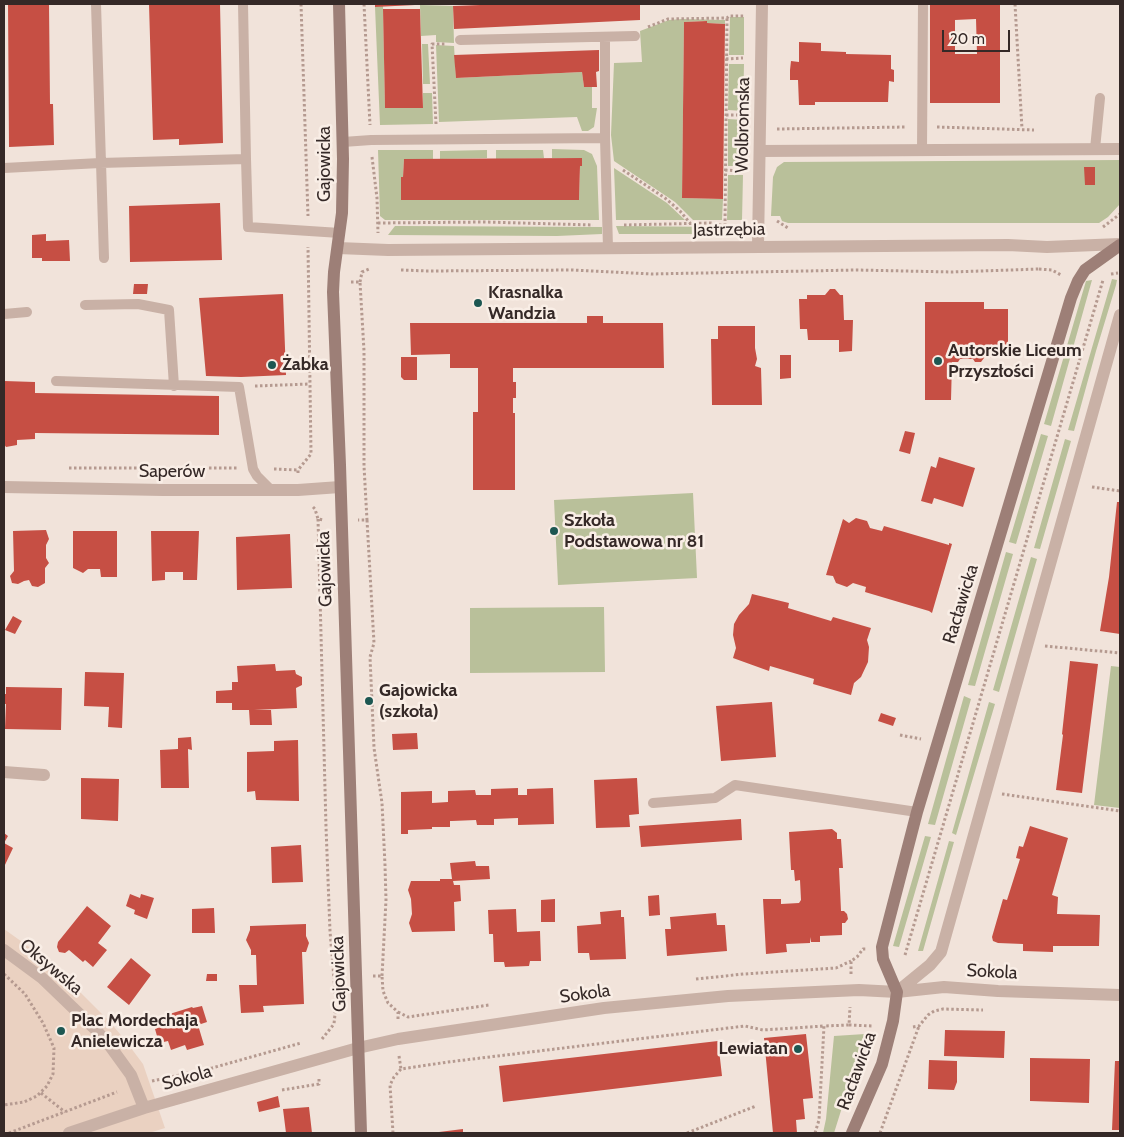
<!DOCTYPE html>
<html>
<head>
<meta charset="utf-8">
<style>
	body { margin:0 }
	#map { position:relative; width:1124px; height:1137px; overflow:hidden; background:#f1e3da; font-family:Cabin,sans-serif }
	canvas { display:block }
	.frame { position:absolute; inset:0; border:5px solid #352927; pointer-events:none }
	.scale { position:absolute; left:942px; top:30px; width:68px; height:22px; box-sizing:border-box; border:2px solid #352927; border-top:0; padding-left:6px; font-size:15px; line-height:18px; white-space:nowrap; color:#352927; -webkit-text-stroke:4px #f9eee6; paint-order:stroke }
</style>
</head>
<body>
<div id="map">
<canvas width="1124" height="1137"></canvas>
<div class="frame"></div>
<div class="scale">20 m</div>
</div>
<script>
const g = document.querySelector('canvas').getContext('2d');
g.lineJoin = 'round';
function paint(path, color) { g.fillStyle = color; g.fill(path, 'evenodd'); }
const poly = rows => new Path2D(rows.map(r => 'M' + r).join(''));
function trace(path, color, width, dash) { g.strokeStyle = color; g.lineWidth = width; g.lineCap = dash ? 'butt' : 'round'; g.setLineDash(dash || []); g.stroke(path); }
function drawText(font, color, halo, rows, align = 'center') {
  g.font = font + ' Cabin,sans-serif'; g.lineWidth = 5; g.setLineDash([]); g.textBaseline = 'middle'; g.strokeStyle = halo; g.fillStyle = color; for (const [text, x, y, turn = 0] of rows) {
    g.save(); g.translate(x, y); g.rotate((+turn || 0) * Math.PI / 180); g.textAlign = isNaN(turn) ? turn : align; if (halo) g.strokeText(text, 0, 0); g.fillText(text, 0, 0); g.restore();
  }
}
paint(poly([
	[420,5,453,6,454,43,436,42,436,35,421,36],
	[383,6,385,108,423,108,423,93,432,93,433,124,380,125,375,7],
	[730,17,744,17,744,55,729,55],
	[682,19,725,20,725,24,707,23,706,21,684,22,682,198,723,199,722,220,693,220,675,202,614,161,611,135,614,63,642,62,640,31,669,20],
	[422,44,428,44,430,84,423,84],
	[436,45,454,46,456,78,582,72,584,87,592,87,592,108,597,108,594,127,588,131,582,131,577,117,439,122],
	[729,64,744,64,743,111,728,110],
	[728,119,744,120,743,166,728,166],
	[552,149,584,150,592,154,597,166,599,220,385,220,380,216,378,150,433,150,433,159,404,159,403,177,401,177,401,200,579,200,580,166,582,166,582,158,552,158],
	[487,150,487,158,440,159,440,151],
	[496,150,543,150,544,158,496,159],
	[1120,160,1120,204,1108,217,1099,223,788,223,782,221,780,216,771,216,773,177,777,167,784,162],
	[614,168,667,203,685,220,616,220],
	[728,175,743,175,742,220,727,220],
	[395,226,602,227,602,234,557,236,388,235],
	[616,226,720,227,721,234,619,234],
	[1112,279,1117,280,1116,285,1096,351,1074,431,1068,430],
	[1092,280,1051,426,1044,424,1086,281],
	[1041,434,1048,436,1016,544,1009,542],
	[1065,439,1071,441,1040,549,1034,548],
	[693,493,697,578,558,585,554,500],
	[1006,552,1013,554,975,686,968,685],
	[1031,557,1037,559,999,692,993,690],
	[604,607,605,672,470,673,470,608],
	[1111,666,1120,667,1120,808,1094,805],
	[964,696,971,699,935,825,928,824],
	[989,702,995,704,956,835,952,833],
	[925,836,931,837,899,947,893,946],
	[949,841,954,842,923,951,918,951],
	[865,1034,834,1133,823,1133,826,1119,834,1036]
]), '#b9c09a');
paint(poly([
	[4,929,32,949,45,963,68,980,110,1022,125,1040,143,1064,165,1128,149,1133,4,1133]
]), '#ead1c1');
paint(poly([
	[8,4,49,4,50,104,53,104,54,145,9,147],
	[149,4,220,4,223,143,179,145,179,139,153,140],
	[375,4,415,4,415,5,375,7],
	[507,4,640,4,640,20,454,29,453,6],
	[930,4,1000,4,1000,103,930,103],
	[976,19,977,54,955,54,955,20],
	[383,9,420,9,423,108,385,108],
	[707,21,707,23,725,24,723,199,682,198,684,22],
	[799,42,821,43,821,51,846,52,846,54,891,55,891,69,894,70,894,82,889,81,888,102,815,102,815,105,799,105,798,80,790,80,790,70,791,61,799,62],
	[599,50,599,71,596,72,597,87,584,87,582,72,456,78,454,55],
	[582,158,582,166,580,166,579,200,401,200,401,177,403,177,404,159],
	[1084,167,1095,167,1095,185,1085,185],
	[220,203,222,260,130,262,129,206],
	[46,234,46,241,69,240,70,261,42,261,42,258,32,258,32,235],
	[134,284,148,284,147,294,133,294],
	[830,289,835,289,840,295,843,295,844,320,853,320,852,351,839,352,839,340,808,340,807,329,800,329,799,299,807,299,807,295,825,295],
	[283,294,286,375,241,377,206,376,199,298],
	[925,302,984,302,984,309,1008,309,1008,357,984,358,981,362,975,362,973,359,960,359,958,362,952,362,951,400,925,400],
	[587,316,603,316,603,323,663,323,664,368,513,368,513,382,516,382,516,398,513,398,513,413,515,413,515,490,473,490,473,412,478,412,478,368,450,368,450,354,411,355,410,323,587,323],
	[718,326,755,326,755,348,757,359,755,366,761,368,762,405,712,405,711,339,718,339],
	[780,355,791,355,791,378,780,379],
	[401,357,417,357,417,380,404,380,401,377],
	[4,381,35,382,35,393,219,396,219,435,35,433,35,439,17,440,17,445,6,447,4,444],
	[905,431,915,433,910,454,899,451],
	[939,457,975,468,963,507,934,498,932,504,921,501,931,466,936,468],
	[1117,502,1120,502,1120,634,1100,631,1109,577],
	[856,518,867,521,870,528,882,531,884,526,949,545,949,543,952,544,932,613,929,611,865,592,866,587,853,583,847,587,836,583,833,576,826,575,843,519,849,523],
	[46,530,49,539,46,545,46,558,49,563,45,568,45,583,38,587,32,586,29,580,24,581,18,584,12,583,10,576,14,571,13,531],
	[73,531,117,531,117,577,101,577,100,569,88,569,83,573,73,568],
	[151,531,199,531,197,580,183,580,183,572,165,572,165,580,152,581],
	[290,534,292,588,237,590,236,537],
	[752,594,789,603,788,608,831,621,833,617,871,628,867,640,869,647,868,662,861,677,854,683,851,695,813,684,814,679,770,666,769,671,733,658,736,648,733,635,734,624,739,615,749,604],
	[13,616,22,621,15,634,5,630],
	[1070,661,1098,664,1082,793,1056,790,1063,735,1062,734],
	[275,664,276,671,295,670,296,674,302,677,302,685,296,688,297,708,254,710,271,710,272,725,250,725,249,710,232,710,232,703,216,703,216,691,232,690,232,682,238,682,237,666],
	[85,672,124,673,122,728,108,727,109,707,84,706],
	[6,687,62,688,61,730,5,729,6,704,4,704,4,694,6,694],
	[772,702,776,757,721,761,716,706],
	[881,713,896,718,893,726,878,721],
	[417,733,418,749,393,750,392,734],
	[191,737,192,750,188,749,189,788,161,788,160,750,178,749,178,738],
	[298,740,299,801,256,800,255,791,247,792,247,752,274,751,274,741],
	[81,778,119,779,118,821,81,819],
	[637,778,639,814,629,815,630,827,596,828,594,780],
	[518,788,518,795,527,795,527,789,553,788,554,824,518,825,518,818,494,819,494,825,477,825,476,820,452,821,450,821,450,827,432,827,432,829,408,830,408,834,401,834,401,792,432,791,432,803,448,802,448,791,475,790,476,795,491,795,491,789],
	[741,819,742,840,641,847,639,826],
	[1030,826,1068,838,1052,895,1058,897,1057,914,1100,915,1099,946,1053,946,1053,952,1023,951,1023,944,998,943,993,941,992,937,1003,899,1007,900,1020,859,1016,858,1019,846,1023,847],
	[832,829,837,833,837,839,841,839,843,868,839,868,841,911,844,911,847,914,848,919,845,923,842,923,842,935,820,936,820,942,811,942,810,937,810,943,786,944,787,952,766,954,763,899,781,899,781,904,799,903,801,900,800,880,795,881,794,870,791,870,789,832],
	[4,833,8,836,4,843,13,848,4,867],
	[301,845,303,882,272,883,271,847],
	[475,861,476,866,489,866,490,879,453,881,454,885,460,885,461,901,454,902,455,931,412,932,409,923,412,914,411,899,408,890,411,881,440,881,440,879,452,879,450,863],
	[130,894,140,898,141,894,154,898,147,919,134,914,135,910,126,906],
	[659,895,660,915,649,916,648,896],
	[555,899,555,922,541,922,541,900],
	[87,906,111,926,98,943,107,950,93,967,85,960,83,962,69,950,65,953,59,952,57,947,58,942],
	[214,908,215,933,192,933,192,909],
	[516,909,517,932,540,931,541,961,530,961,529,966,505,967,504,962,494,962,493,934,489,934,488,910],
	[621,910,621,917,624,917,626,959,590,960,589,953,578,953,577,926,601,924,600,912],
	[716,913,717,925,725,925,727,951,667,956,665,929,671,929,670,917],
	[306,924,306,936,309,943,306,952,302,952,304,1004,263,1006,264,1012,241,1013,239,985,257,985,256,955,251,955,251,950,246,940,250,930,250,926],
	[131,958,151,975,129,1005,107,987],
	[207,974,217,974,217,981,206,981],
	[202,1006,207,1022,198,1025,204,1045,187,1050,185,1045,171,1050,168,1041,159,1043,155,1029,163,1026,160,1017,192,1007,193,1008],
	[945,1030,1005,1031,1004,1058,944,1056],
	[806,1034,813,1098,803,1099,805,1119,796,1120,797,1133,773,1133,764,1038],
	[718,1041,722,1076,503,1102,499,1066],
	[1030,1058,1090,1059,1089,1103,1030,1101],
	[929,1060,957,1061,957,1082,954,1090,928,1089],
	[1115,1061,1120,1061,1120,1130,1112,1130],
	[278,1096,280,1107,259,1112,257,1102],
	[309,1107,312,1133,286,1133,283,1109],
	[463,1129,463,1133,439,1133,439,1132]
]), '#c64f44');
trace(poly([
	[301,4,308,216],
	[364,4,370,125],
	[1015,4,1022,129],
	[648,27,668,19,727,18,729,16,744,16],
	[726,59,743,58],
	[726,115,743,115],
	[436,124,432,44,445,44],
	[937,127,1034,130],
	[777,129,906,127],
	[372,157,377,198,378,233],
	[623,170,665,198,680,211,690,223],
	[725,170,743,171],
	[777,221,788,228],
	[378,223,485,222,593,225],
	[624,225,711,223,735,228],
	[725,226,727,18],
	[1103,227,1120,214],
	[1039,269,1052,270,1061,275],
	[401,270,428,271,573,270,651,274,857,270,952,272,1039,269],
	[1111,274,1118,273],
	[351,282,360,282,364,351,364,466,367,520,358,520],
	[360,282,362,272,369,269],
	[255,386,310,384],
	[69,468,238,468],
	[274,469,298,470],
	[298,473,298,470,311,454,308,247],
	[1092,487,1120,491],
	[313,507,315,509,318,519,323,520],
	[318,519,326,827,330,931,334,979],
	[367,520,374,643,370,657,374,748,382,803,385,865,386,900,382,976],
	[1045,646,1120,653],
	[900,735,921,739],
	[1002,794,1120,811],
	[905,955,1103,280],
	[4,974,25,994,43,1023,54,1048,53,1074,47,1086,37,1096,24,1102,4,1105],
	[851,974,851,961,857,957,863,949,866,949],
	[373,976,382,976,383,991,388,1003,398,1012,398,1021],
	[696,979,744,974,836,968,851,961],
	[398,1012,408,1017,489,1005],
	[849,1025,873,1026],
	[913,1027,919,1026,928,1015,934,1011,943,1009,983,1010],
	[322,1039,334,1024,336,1004,334,979,336,979],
	[399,1056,401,1069],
	[152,1081,212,1068,301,1043],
	[282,1090,319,1084,319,1077],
	[41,1093,65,1112],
	[9,1133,117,1092],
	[393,1133,390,1085,394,1077,401,1069,448,1062,745,1026,763,1030,824,1026],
	[687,1133,756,1106],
	[815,1133,819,1120,824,1026,849,1025,850,1007],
	[880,1133,919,1026]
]), '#b59a90', 3, [2.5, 2.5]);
trace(poly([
	[96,4,104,258],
	[605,37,605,138],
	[460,40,635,36],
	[343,142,371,140,605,138,608,248],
	[922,149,923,4],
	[1095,149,1100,98],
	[246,159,248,227,340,233],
	[4,168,100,163,246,159,243,4],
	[85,305,138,304,169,310,174,386],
	[4,314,27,312],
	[56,381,239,387,253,469,257,476,271,490],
	[653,803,715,798,735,785,917,812]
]), '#c9b1a6', 10);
trace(poly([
	[760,151,1120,149],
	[758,246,762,4],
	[338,248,388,250,1008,245,1047,247,1120,244],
	[4,487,163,490,298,490,340,487],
	[4,772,44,775],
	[4,950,42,978,95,1029,110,1046,131,1075,144,1108],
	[897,992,930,965,941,952,1120,315],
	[69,1133,144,1108,358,1048,398,1039,604,1008,728,996,859,990,897,992,944,987,998,991,1120,995]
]), '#c9b1a6', 12);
trace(poly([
	[339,4,343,159,342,213,334,272,333,292,340,465,361,1133],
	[852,1133,882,1064,893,1021,897,992,883,959,882,947,917,812,1071,298,1078,281,1085,270,1120,245]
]), '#9d7f77', 12);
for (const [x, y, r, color] of [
	[478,303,5,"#1d5752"],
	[938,361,5,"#1d5752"],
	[272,365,5,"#1d5752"],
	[554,531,5,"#1d5752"],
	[369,701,5,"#1d5752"],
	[61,1031,5,"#1d5752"],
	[798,1049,5,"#1d5752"]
]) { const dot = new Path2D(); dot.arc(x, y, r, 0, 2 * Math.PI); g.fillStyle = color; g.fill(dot); trace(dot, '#f9eee6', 2); }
drawText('18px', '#352927', '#f9eee6', [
	["Wolbromska",743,125,-89],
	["Gajowicka",325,164,-90],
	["Jastrzębia",729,230,-1],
	["Saperów",172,472],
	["Gajowicka",325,569,-92],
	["Racławicka",961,604,-73],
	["Oksywska",51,967,40],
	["Sokola",992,972,3],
	["Gajowicka",339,974,-92],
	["Sokola",585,994,-8],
	["Racławicka",857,1071,-70],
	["Sokola",187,1078,-16]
]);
drawText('bold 18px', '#352927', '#f9eee6', [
	["Krasnalka",488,293],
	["Wandzia",488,314],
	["Autorskie Liceum",948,351],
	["Przyszłości",948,372],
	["Żabka",282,365],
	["Szkoła",564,521],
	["Podstawowa nr 81",564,542],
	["Gajowicka",379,691],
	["(szkoła)",379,712],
	["Plac Mordechaja",71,1021],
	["Anielewicza",71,1042],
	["Lewiatan",788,1049,"right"]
], 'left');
</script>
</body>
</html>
